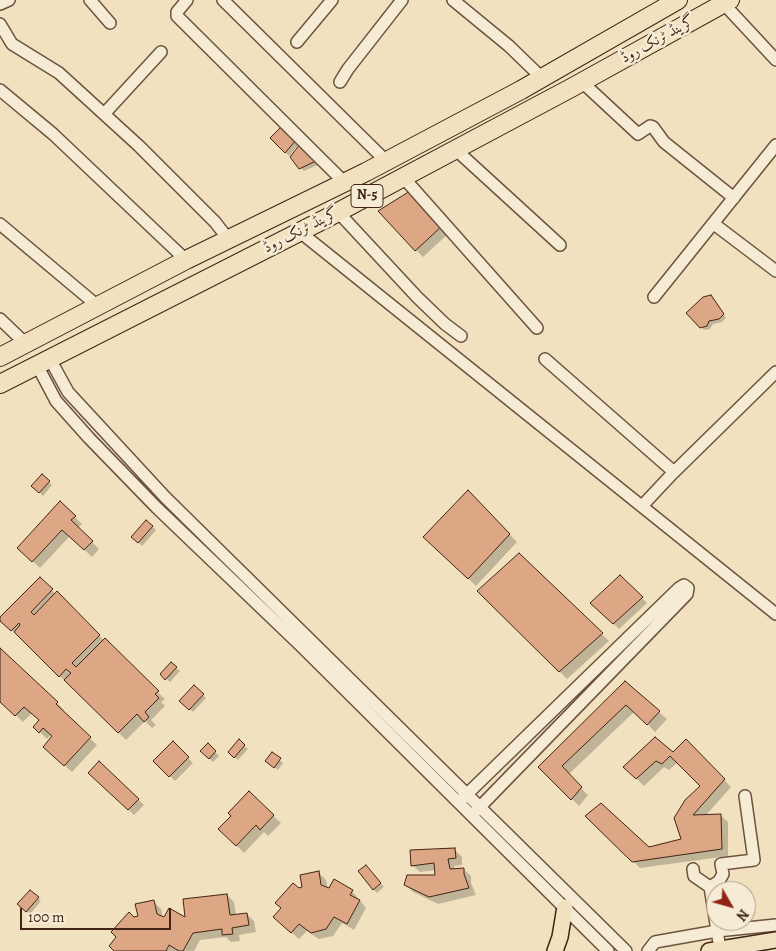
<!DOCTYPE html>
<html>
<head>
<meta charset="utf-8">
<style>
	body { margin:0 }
	#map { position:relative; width:776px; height:951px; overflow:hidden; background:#f1e1be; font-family:Alegreya,serif }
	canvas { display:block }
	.north { position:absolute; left:706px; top:881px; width:50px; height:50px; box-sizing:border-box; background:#f6ecd5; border:1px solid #ae9c88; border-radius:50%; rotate:128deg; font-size:14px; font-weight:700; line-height:20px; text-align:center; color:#412415 }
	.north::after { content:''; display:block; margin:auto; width:18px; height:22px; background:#8f2418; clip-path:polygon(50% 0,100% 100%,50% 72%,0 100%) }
	.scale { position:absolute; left:20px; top:908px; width:151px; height:22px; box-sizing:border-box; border:2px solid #412415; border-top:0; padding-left:6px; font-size:15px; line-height:18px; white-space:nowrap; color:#412415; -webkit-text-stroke:4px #f6ecd5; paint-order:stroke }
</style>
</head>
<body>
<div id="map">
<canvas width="776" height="951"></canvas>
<div class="north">N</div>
<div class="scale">100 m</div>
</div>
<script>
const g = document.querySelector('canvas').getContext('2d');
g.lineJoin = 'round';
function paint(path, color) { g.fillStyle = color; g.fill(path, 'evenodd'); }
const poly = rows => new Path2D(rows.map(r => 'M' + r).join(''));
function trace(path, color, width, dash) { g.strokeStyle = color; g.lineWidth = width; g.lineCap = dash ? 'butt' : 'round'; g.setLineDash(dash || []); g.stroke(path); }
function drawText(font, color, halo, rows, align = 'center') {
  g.font = font + ' Alegreya,Amiri,serif'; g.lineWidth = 5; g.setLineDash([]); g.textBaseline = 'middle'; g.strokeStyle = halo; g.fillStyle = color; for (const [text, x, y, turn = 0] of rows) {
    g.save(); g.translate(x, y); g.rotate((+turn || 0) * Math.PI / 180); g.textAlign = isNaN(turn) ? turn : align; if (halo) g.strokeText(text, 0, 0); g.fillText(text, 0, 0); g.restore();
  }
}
paint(poly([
	[282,128,298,145,289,156,272,138],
	[301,146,320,164,304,171,300,168],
	[410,193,448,234,423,257,416,250],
	[714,300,726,318,722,322,713,324,710,329,704,330,688,313],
	[42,476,52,485,43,496,33,486],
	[468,492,517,542,476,586,425,537],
	[60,503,82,524,78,528,99,549,92,557,70,536,40,568,19,548],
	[146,521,156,530,142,546,133,537],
	[519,555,609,641,567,679,479,591],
	[620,576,647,603,619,629,592,603],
	[40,579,165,699,161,702,165,706,151,720,156,725,152,728,145,721,126,740,68,682,67,683,0,619],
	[0,650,57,703,64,710,62,712,97,745,72,772,45,747,54,737,51,735,47,739,35,727,40,721,32,713,23,722,0,700],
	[171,664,180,671,170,682,161,674],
	[625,683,667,719,655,732,635,711,568,775,588,795,579,806,540,767],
	[194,687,206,698,193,712,181,700],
	[239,741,248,749,238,760,229,752],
	[686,741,731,787,706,815,720,815,728,822,728,856,640,868,587,816,648,848,682,840,701,786,678,762,669,770,664,767,644,786,625,767,673,753],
	[173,743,193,763,175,781,155,761],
	[208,745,219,756,213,762,202,751],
	[273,754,283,763,278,770,270,764],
	[99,762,144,805,134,815,90,772],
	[249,793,281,823,268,836,264,832,244,853,220,829,232,816],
	[455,850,462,857,462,865,454,866,455,870,463,869,471,876,471,883,476,895,438,904,413,892,406,885,437,876,436,870,420,872,412,865],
	[369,869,384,887,377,893,374,890],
	[319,873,326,880,328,889,352,891,366,908,354,930,342,923,333,936,319,939,307,931,299,939,282,924,299,890],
	[31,892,41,901,30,914,19,904],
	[227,895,234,902,236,915,247,914,254,921,256,932,239,935,240,941,231,942,226,937,200,940,194,951,116,951,134,919,139,917,154,902,161,909,163,918,187,920]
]), '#0003');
const building = poly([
	[282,126,296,140,285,153,270,138,282,126],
	[300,144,318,160,299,169,290,157,300,144],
	[410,191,442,226,415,251,378,211,410,191],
	[711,295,724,314,719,319,709,321,707,326,700,328,686,313,703,297,711,295],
	[42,474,50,481,39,493,31,486,42,474],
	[468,490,510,534,468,579,423,537,468,490],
	[60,501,76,516,71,520,93,541,84,550,62,530,32,562,17,548,60,501],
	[146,520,153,526,138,543,131,537,146,520],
	[519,553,603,633,559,672,477,591,519,553],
	[620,575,643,597,613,624,590,603,620,575],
	[40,577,53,589,31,612,34,615,57,591,100,635,72,663,76,667,105,638,159,691,155,694,159,698,145,712,149,717,144,722,137,714,118,733,64,680,71,673,66,669,59,677,14,632,20,625,19,623,11,631,0,621,0,617,40,577],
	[0,648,58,702,56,704,91,737,64,766,43,747,52,736,43,728,39,733,33,727,39,720,24,707,15,716,0,702,0,648],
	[171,662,177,667,165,680,160,674,171,662],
	[625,681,660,711,647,725,626,705,562,766,582,787,571,800,538,767,625,681],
	[194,685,204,694,189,710,179,701,194,685],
	[655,737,673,752,686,739,725,779,693,815,721,814,722,849,632,862,585,816,601,803,649,847,681,839,674,818,685,800,700,786,670,756,662,764,656,761,636,779,623,767,655,737],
	[239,739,245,745,234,758,228,752,239,739],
	[173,741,189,757,169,777,153,761,173,741],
	[208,743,216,751,209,759,200,751,208,743],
	[272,752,281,758,274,768,265,761,272,752],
	[99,761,139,799,128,810,88,773,99,761],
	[249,791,274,815,260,830,256,825,236,846,218,829,231,816,228,813,249,791],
	[455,848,456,858,448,859,450,869,464,868,464,874,469,888,429,897,404,885,407,875,435,875,434,863,411,866,410,850,455,848],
	[366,865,381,883,373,890,358,871,366,865],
	[319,871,321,885,329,888,334,879,353,890,350,895,360,900,347,924,334,917,326,929,311,933,299,924,291,933,273,917,281,908,275,903,293,883,299,888,302,887,300,875,319,871],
	[30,890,39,897,26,912,17,904,30,890],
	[227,894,230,915,247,913,249,925,232,928,233,934,222,935,222,929,193,933,183,951,179,951,169,945,166,951,114,951,109,946,116,937,111,932,129,912,134,917,138,916,135,904,154,900,157,914,164,917,169,908,185,917,183,899,227,894]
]);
paint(building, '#dda785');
trace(building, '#412415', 1);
const minor = poly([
	[90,0,110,23],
	[187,0,177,12,177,16,345,183],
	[223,0,386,161],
	[453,0,509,46,542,78],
	[723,3,776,60],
	[0,4,9,0],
	[0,24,12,44,59,73,139,146,215,222,229,240],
	[297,42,332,0],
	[340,82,348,69,402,0],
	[582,82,638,134,650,126,653,127,664,142,734,198],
	[0,90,53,134,186,260],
	[104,114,161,52],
	[455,149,560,245],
	[403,177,537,328],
	[338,212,417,297,445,324,461,336],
	[0,224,99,307],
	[714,224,776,271],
	[300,232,776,614],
	[654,297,776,145],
	[0,319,26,344],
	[50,359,68,392,165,497,626,951],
	[545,359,674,472],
	[37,365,56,401,89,438,157,508,300,645,608,951],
	[642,506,672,474,776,372],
	[462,799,679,588,684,585,688,588,687,594,475,812],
	[693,869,694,876,710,887],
	[720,949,710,887,719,881,723,874,721,864,754,860,745,796],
	[648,951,655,942,717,931,776,925]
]);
const major = poly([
	[555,951,560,937,565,907],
	[709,951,776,940]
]);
const highway = poly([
	[0,357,186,260,366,172,521,90,678,0],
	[0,384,325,219,571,88,730,0]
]);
trace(minor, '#6d533f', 14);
trace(major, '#412415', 18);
trace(highway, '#412415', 20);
trace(minor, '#f6ecd5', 11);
trace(major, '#f1e1be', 15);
trace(highway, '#f1e1be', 18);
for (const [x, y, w] of [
	[367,196,32]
]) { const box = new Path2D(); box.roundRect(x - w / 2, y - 11.5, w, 23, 4); g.fillStyle = '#f6ecd5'; g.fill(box); trace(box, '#412415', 1); }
drawText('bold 14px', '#412415', null, [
	["N-5",367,196]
]);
drawText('15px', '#412415', '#f6ecd5', [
	["گرینڈ ٹرنک روڈ",658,40,-29],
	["گرینڈ ٹرنک روڈ",301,231,-27]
]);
</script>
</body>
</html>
